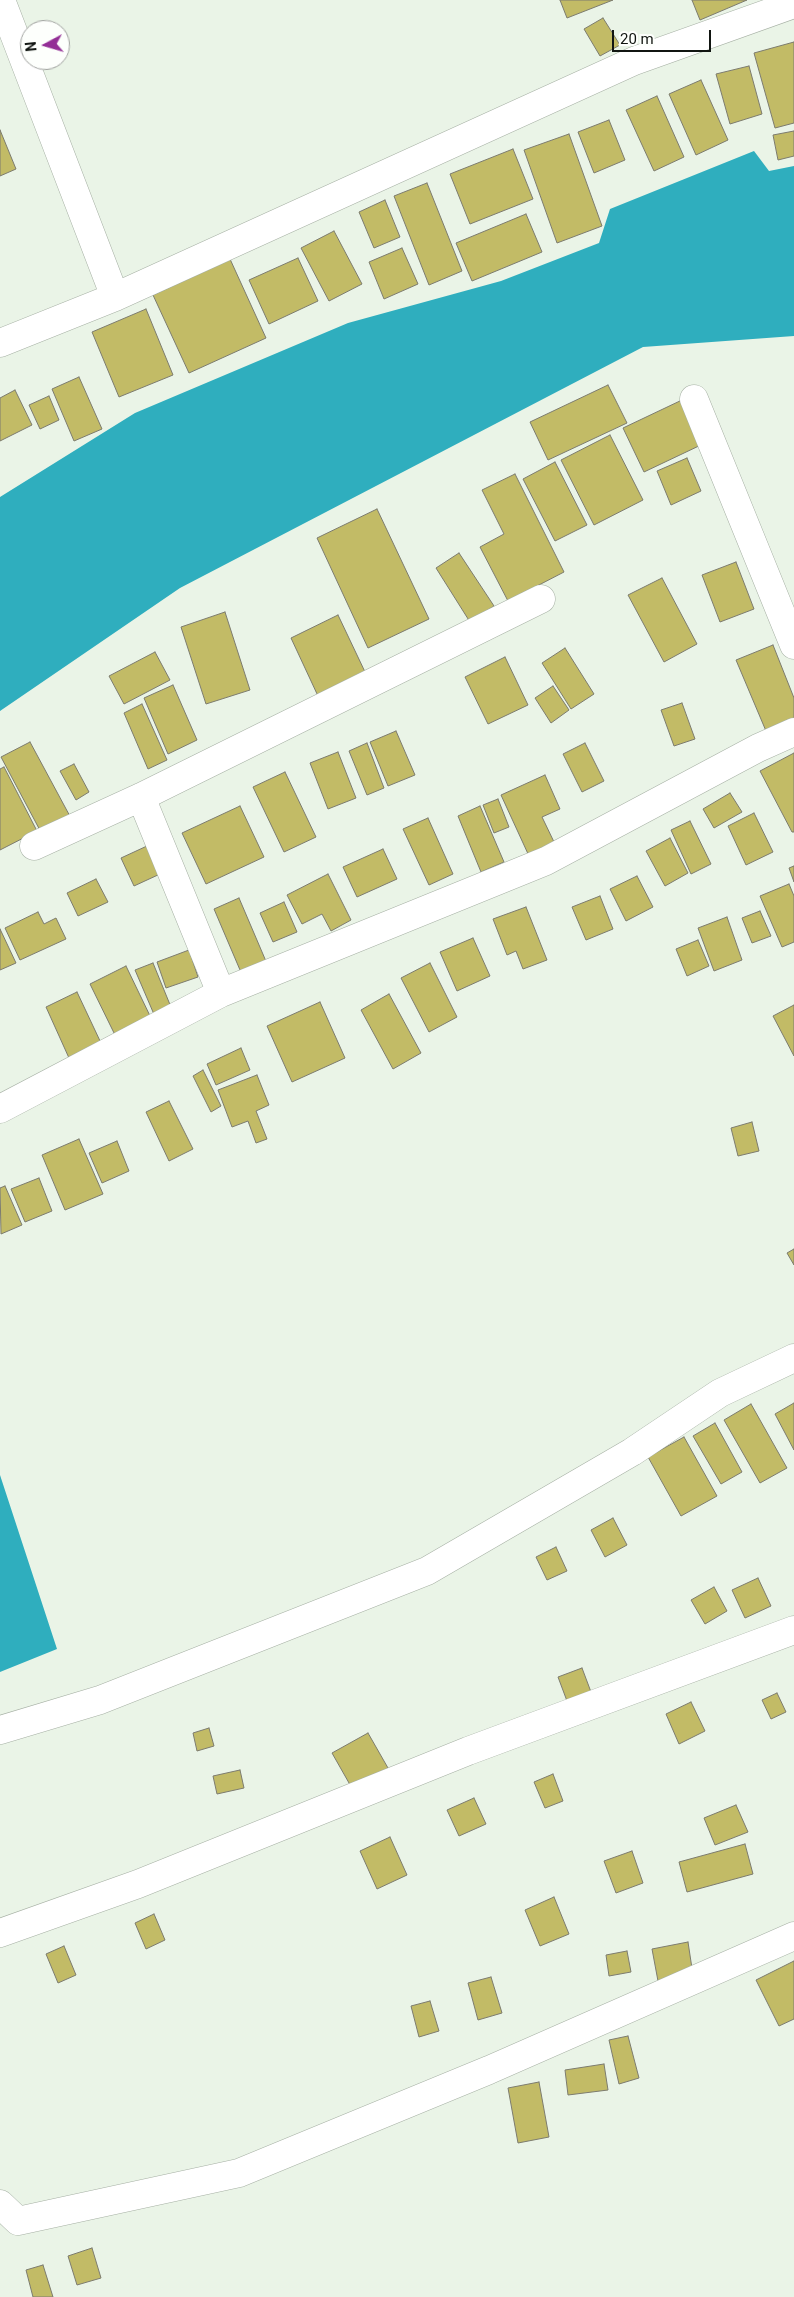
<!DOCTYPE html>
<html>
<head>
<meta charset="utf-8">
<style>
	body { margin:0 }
	#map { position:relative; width:794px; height:2297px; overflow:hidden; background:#eaf4e7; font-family:Roboto,sans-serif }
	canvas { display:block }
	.north { position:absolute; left:20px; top:20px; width:50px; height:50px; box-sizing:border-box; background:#fdfffc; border:1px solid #9fa19e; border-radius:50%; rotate:264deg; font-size:14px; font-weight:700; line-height:20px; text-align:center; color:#111511 }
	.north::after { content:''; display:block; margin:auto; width:18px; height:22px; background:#932f96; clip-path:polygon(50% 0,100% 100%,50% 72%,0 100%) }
	.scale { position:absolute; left:612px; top:30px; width:99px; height:22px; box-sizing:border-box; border:2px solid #111511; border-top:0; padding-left:6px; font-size:15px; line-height:18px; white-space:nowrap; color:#111511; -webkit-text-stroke:4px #fdfffc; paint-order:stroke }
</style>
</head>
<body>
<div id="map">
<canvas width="794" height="2297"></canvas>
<div class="north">N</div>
<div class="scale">20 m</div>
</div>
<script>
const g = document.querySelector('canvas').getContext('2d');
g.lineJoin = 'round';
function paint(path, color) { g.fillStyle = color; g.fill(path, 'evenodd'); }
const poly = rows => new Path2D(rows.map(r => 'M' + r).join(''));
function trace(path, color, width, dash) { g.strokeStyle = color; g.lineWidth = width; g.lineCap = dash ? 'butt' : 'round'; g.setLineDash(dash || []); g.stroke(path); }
paint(poly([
	[754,151,769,171,794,166,794,336,643,347,180,588,0,711,0,497,135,413,348,323,501,281,599,243,610,209],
	[0,1475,57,1649,0,1672]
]), '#2faebe');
const building = poly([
	[560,0,613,0,567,18,560,0],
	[692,0,747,0,700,20,692,0],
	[603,18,620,45,600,56,584,29,603,18],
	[794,42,794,123,775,128,754,53,794,42],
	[749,66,762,114,730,124,716,74,749,66],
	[701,80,728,140,696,155,669,94,701,80],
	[657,96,684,157,654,171,626,110,657,96],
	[609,120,625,160,594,173,578,132,609,120],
	[0,130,16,169,0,176,0,130],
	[794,131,794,156,778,160,773,135,794,131],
	[569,134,602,226,557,243,524,150,569,134],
	[513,149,533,199,470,224,450,174,513,149],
	[427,183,462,271,429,285,394,196,427,183],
	[385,200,400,237,374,248,359,212,385,200],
	[526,214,542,252,472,281,456,243,526,214],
	[334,231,362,284,329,301,301,248,334,231],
	[402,248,418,284,384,299,369,262,402,248],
	[298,258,318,301,269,324,249,280,298,258],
	[230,259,266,338,189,373,153,295,230,259],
	[146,309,173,375,119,397,92,332,146,309],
	[79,377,102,429,74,441,52,389,79,377],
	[608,385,627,423,548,460,530,422,608,385],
	[15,390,32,425,0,441,0,398,15,390],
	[49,396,59,420,40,429,29,405,49,396],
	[682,400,703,444,644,472,623,428,682,400],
	[610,435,643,500,594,525,561,460,610,435],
	[687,458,701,491,671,505,657,471,687,458],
	[555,462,587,525,555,541,523,479,555,462],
	[515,474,564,572,508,601,480,547,504,534,482,490,515,474],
	[377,509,429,619,368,648,317,538,377,509],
	[459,553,494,606,470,622,436,568,459,553],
	[736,562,754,609,720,622,702,575,736,562],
	[662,578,697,644,664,662,628,595,662,578],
	[225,612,250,690,206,704,181,627,225,612],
	[338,615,366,674,318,696,291,638,338,615],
	[773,645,794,698,794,719,766,731,736,660,773,645],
	[565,648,594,694,571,709,542,663,565,648],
	[155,652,170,680,124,704,109,676,155,652],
	[505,657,528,705,488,724,465,677,505,657],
	[173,685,197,740,168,754,144,698,173,685],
	[553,686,569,710,551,723,535,698,553,686],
	[682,703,695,739,674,746,661,710,682,703],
	[142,704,167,760,148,769,124,713,142,704],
	[396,731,415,775,388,786,370,742,396,731],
	[30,742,72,820,43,836,1,757,30,742],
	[367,743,384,788,367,795,349,751,367,743],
	[585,743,604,781,582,792,563,754,585,743],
	[338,752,356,798,328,809,310,763,338,752],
	[794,753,794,832,792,832,760,771,794,753],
	[74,764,89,792,76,800,60,771,74,764],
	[4,767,37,831,0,850,0,769,4,767],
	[285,772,316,837,284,852,253,787,285,772],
	[545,775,560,809,542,817,555,844,529,856,501,795,545,775],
	[730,793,742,812,714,828,703,809,730,793],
	[498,799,509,827,494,833,483,805,498,799],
	[240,806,264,857,206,884,182,833,240,806],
	[480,806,504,862,481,872,458,816,480,806],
	[754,813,773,852,746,865,728,826,754,813],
	[428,818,453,874,429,885,403,829,428,818],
	[690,821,711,864,691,874,671,830,690,821],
	[670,838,688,873,665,886,646,851,670,838],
	[147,846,160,874,134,886,121,858,147,846],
	[383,849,397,879,357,897,343,867,383,849],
	[794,866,794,882,789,868,794,866],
	[328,874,351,920,331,931,322,914,302,924,287,895,328,874],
	[637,876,653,907,626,921,610,889,637,876],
	[96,879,108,902,78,916,67,893,96,879],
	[789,884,794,896,794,942,782,947,760,896,789,884],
	[600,896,613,929,586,940,572,907,600,896],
	[239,898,268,966,243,977,214,909,239,898],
	[284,902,297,932,273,942,260,913,284,902],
	[526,907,547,960,523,969,516,951,507,955,493,919,526,907],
	[760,911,771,936,752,943,742,918,760,911],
	[38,912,44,924,56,918,66,939,20,960,5,928,38,912],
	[727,917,742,960,714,971,698,928,727,917],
	[0,929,16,963,0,970,0,929],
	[473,938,490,976,457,991,440,952,473,938],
	[698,940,709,966,687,976,676,949,698,940],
	[189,950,198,977,166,988,157,962,189,950],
	[153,963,173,1012,156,1019,135,970,153,963],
	[430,963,457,1017,429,1032,401,978,430,963],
	[126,966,152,1020,116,1037,90,984,126,966],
	[77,992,101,1043,69,1058,46,1007,77,992],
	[389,994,421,1053,393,1069,361,1010,389,994],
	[320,1002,345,1058,292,1082,267,1026,320,1002],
	[794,1005,794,1056,773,1016,794,1005],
	[241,1048,250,1070,216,1085,207,1064,241,1048],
	[203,1070,221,1106,211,1112,193,1076,203,1070],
	[257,1075,269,1105,256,1111,267,1139,256,1143,248,1121,232,1127,218,1090,257,1075],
	[169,1101,193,1149,169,1161,146,1112,169,1101],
	[752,1122,759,1151,738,1156,731,1128,752,1122],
	[79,1139,103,1194,65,1210,42,1155,79,1139],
	[117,1141,129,1171,102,1183,89,1153,117,1141],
	[39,1178,52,1211,25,1222,11,1189,39,1178],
	[5,1186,22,1225,1,1234,0,1188,5,1186],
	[794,1249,794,1265,787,1253,794,1249],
	[794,1403,794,1450,775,1414,794,1403],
	[751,1404,787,1468,760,1483,724,1420,751,1404],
	[715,1423,742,1472,721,1484,693,1436,715,1423],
	[684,1437,717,1496,681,1516,648,1457,684,1437],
	[613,1518,627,1545,605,1557,591,1530,613,1518],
	[556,1547,567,1571,547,1580,536,1557,556,1547],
	[758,1578,771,1606,745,1618,732,1590,758,1578],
	[714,1587,727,1611,705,1624,691,1600,714,1587],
	[582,1668,594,1700,570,1709,558,1677,582,1668],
	[777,1693,786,1712,771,1719,762,1700,777,1693],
	[691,1702,705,1731,679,1744,666,1714,691,1702],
	[209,1728,214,1746,197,1751,193,1733,209,1728],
	[368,1733,388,1768,353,1790,332,1753,368,1733],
	[240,1770,244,1788,217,1794,213,1776,240,1770],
	[553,1774,563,1801,545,1808,534,1782,553,1774],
	[474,1798,486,1824,459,1836,447,1810,474,1798],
	[736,1805,748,1832,715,1845,704,1818,736,1805],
	[390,1837,407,1875,377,1889,360,1851,390,1837],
	[745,1844,753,1874,687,1892,679,1862,745,1844],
	[632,1851,643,1883,616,1893,604,1861,632,1851],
	[554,1897,569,1934,540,1946,525,1910,554,1897],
	[154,1914,165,1940,146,1949,135,1923,154,1914],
	[688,1942,693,1975,658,1981,652,1949,688,1942],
	[64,1946,76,1975,58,1983,46,1954,64,1946],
	[627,1951,631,1972,609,1976,606,1955,627,1951],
	[794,1961,794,2019,779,2026,756,1980,794,1961],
	[491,1977,502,2013,478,2020,468,1983,491,1977],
	[430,2001,439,2031,419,2037,411,2006,430,2001],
	[628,2036,639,2078,619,2084,609,2040,628,2036],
	[604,2064,608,2090,568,2095,565,2070,604,2064],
	[539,2082,549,2137,518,2143,508,2088,539,2082],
	[92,2248,101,2278,77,2285,68,2256,92,2248],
	[43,2265,53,2297,33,2297,26,2270,43,2265]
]);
paint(building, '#c2bb66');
trace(building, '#7c7b6e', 1);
const minor = poly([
	[1,0,115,297],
	[0,343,115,297,634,61,794,4],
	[694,399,794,645],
	[141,797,221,993],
	[34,846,141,797,541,599],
	[0,1109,221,993,546,861,758,748,794,732],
	[0,1730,100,1700,427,1571,632,1452,720,1393,794,1358],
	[0,1933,138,1884,468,1751,794,1630],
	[0,2204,18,2221,239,2173,489,2070,794,1936]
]);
trace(minor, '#a6b0a4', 29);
trace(minor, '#fff', 28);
</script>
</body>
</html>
